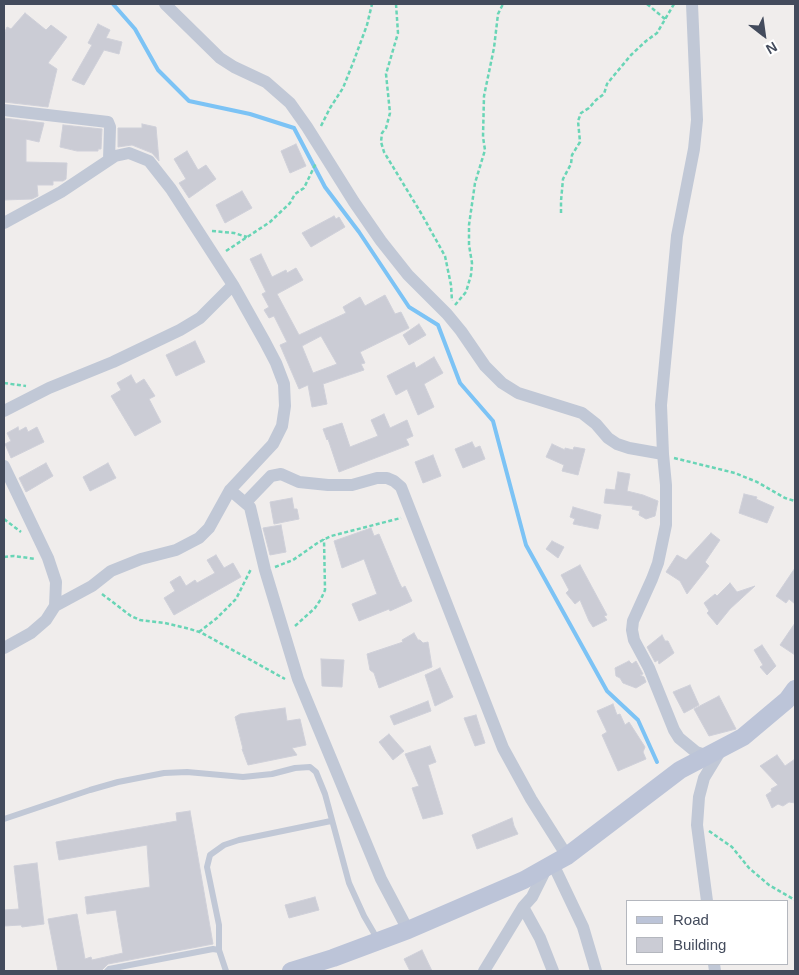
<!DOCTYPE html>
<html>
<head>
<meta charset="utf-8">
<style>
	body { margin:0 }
	#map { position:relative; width:799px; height:975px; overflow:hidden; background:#f0edec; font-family:Arial,sans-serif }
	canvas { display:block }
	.frame { position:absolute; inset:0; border:5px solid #434b5c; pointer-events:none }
	.legend { position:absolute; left:626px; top:900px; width:162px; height:65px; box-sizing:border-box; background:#fff; border:1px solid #b4b7be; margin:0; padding:6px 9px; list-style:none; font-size:15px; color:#434b5c }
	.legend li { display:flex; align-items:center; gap:10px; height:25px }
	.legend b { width:25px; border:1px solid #b4b7be }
	.north { position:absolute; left:739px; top:10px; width:50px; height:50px; -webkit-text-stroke:4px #fff; paint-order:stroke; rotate:150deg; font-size:14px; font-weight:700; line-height:20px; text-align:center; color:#434b5c }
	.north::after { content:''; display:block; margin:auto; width:18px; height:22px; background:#434b5c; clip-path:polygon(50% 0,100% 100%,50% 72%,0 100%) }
</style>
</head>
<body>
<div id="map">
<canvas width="799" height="975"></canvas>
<div class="frame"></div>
<ul class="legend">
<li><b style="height:6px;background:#bcc4d8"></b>Road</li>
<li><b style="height:14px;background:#cbccd5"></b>Building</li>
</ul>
<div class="north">N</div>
</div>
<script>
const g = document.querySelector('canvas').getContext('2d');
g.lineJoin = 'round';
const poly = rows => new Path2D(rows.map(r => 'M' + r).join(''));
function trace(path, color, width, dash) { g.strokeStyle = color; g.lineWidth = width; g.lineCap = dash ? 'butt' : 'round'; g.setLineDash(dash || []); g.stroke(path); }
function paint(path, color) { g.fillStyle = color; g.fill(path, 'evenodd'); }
trace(poly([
	[113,4,135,29,158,70,189,101,250,114,294,128,325,187,359,232,409,307,438,325,460,383,493,421,526,545,607,691,638,720,657,762]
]), '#7cc3f5', 4);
const building = poly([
	[25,13,46,30,51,25,67,37,48,63,57,69,48,107,4,102,4,34,7,27,11,29,25,13],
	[98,24,110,30,106,38,122,42,119,54,104,50,84,85,72,80,92,45,88,43,98,24],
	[4,118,44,123,39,142,26,139,26,162,67,163,66,179,63,181,53,181,53,185,37,185,38,196,32,199,4,200,4,118],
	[142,124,156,127,159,161,152,153,132,145,118,147,118,128,142,128,142,124],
	[63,125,102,129,101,149,98,149,98,151,77,151,60,147,63,125],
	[296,144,306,166,290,173,281,151,296,144],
	[187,151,198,170,206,165,216,179,189,198,179,183,186,179,174,159,187,151],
	[242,191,252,208,225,223,216,205,242,191],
	[334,216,336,219,339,217,345,227,311,247,302,233,334,216],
	[261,254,272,277,286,270,287,273,296,268,303,280,277,294,299,335,346,313,343,307,360,297,365,306,385,295,395,314,401,312,409,328,360,352,365,363,361,364,364,370,323,384,327,404,312,407,308,385,299,389,280,345,287,342,274,316,269,318,264,310,269,307,262,294,266,292,250,259,261,254],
	[321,336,337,364,313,373,302,346,321,336],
	[419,324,426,335,409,345,403,335,419,324],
	[195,341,205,362,176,376,166,355,195,341],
	[434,357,443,373,424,384,434,407,418,415,407,389,396,395,387,376,414,362,416,368,434,357],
	[131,375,136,384,144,379,155,396,149,399,161,422,135,436,111,396,121,390,117,383,131,375],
	[384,414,390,428,407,420,413,436,406,439,409,445,339,472,328,439,327,440,323,429,342,423,350,447,378,436,371,420,384,414],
	[18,427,19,431,26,427,28,432,37,427,44,442,11,458,5,444,11,441,7,433,18,427],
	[472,442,475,448,480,446,485,459,463,468,455,449,472,442],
	[552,444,565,450,565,448,573,450,574,447,585,449,578,475,562,471,564,465,546,457,552,444],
	[433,455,441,476,423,483,415,462,433,455],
	[46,463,53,476,26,492,19,478,46,463],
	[108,463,116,478,90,491,83,477,108,463],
	[618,472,630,474,627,491,643,495,658,501,655,516,646,519,639,515,640,511,632,509,633,506,604,503,606,489,615,490,618,472],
	[744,494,757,497,756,499,774,507,767,523,739,513,744,494],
	[292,498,294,509,297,509,299,519,274,524,270,502,292,498],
	[573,507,601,515,598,529,573,524,575,519,570,517,573,507],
	[281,525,286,552,270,555,263,528,281,525],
	[371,528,374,536,379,534,399,582,402,588,405,586,412,601,390,611,389,609,359,621,352,604,377,594,364,559,342,568,334,541,371,528],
	[711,533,720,540,705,562,709,566,687,594,680,581,666,572,677,555,686,560,711,533],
	[552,541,564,547,558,558,546,549,552,541],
	[216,555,224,568,233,563,241,577,174,615,164,598,175,591,170,582,180,576,186,586,195,580,197,583,215,573,207,560,216,555],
	[580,565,607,615,604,616,607,620,593,627,589,621,580,600,575,604,566,593,569,590,561,575,580,565],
	[795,568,795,604,789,599,786,603,776,596,795,568],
	[730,583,737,592,755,586,730,609,717,625,707,613,709,611,704,603,715,594,717,596,730,583],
	[795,623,795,655,780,645,795,623],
	[414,633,418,640,420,640,423,643,428,642,432,667,379,688,374,673,370,670,367,654,403,642,402,640,414,633],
	[662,635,665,641,668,641,674,653,659,664,658,660,655,662,647,647,662,635],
	[762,645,776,666,767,675,760,667,763,665,754,650,762,645],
	[321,659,344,660,342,687,322,686,321,659],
	[629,661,632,664,636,661,643,674,640,675,644,677,646,682,636,688,623,683,620,678,616,676,615,668,629,661],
	[440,668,453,697,435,706,425,675,440,668],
	[690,685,699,705,684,713,673,692,690,685],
	[719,696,736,729,709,736,694,709,719,696],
	[428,701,431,711,394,725,390,716,428,701],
	[613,704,617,715,620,714,625,725,629,722,645,747,643,752,646,759,618,771,602,735,607,732,597,711,613,704],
	[285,708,287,721,300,719,306,745,292,748,297,755,248,765,242,749,243,749,235,717,240,714,285,708],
	[476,715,485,743,475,746,464,718,476,715],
	[389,734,404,751,393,760,379,742,389,734],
	[430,746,436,762,428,765,443,814,423,819,412,788,419,786,405,754,430,746],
	[777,755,785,766,795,759,795,803,789,802,783,806,778,804,772,808,766,795,772,791,771,789,778,785,760,766,777,755],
	[190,811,213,944,108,964,102,970,95,971,58,971,48,919,77,914,85,959,91,957,92,960,123,953,116,910,87,914,85,897,150,887,147,845,59,860,56,842,177,821,176,813,190,811],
	[512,818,514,826,518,834,477,849,472,835,512,818],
	[37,863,44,924,22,927,21,925,4,926,4,910,19,909,14,866,37,863],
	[315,897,319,910,289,918,285,905,315,897],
	[422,950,432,971,410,971,404,959,422,950]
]);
paint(building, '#cbccd5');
trace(building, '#cfd0d9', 1);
trace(poly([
	[396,4,398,33,386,74,390,113,386,128,382,133,381,142,384,152,421,213,445,256,451,285,452,301],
	[647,4,665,19],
	[321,126,330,108,343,88,353,63,367,25,372,4],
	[561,213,561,201,563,179,571,164,572,155,580,142,578,121,581,113,589,108,596,100,604,94,607,84,611,79,631,55,646,41,657,33,674,4],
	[212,231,234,233,247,237],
	[226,251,270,222,290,203,295,194,304,188,316,163],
	[455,305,466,292,471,275,472,263,469,245,469,225,475,183,485,150,483,137,484,96,494,48,498,14,503,4],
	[4,383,26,386],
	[674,458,735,473,757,482,785,498,795,501],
	[4,519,21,532],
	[4,557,14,556,36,559],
	[275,567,293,560,319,542,331,536,401,518],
	[102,594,131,616,140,620,165,623,190,629,202,633,285,679],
	[295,626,315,608,321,599,325,590,324,539],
	[199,632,217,618,236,599,251,569],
	[709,831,732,847,749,868,769,885,795,900]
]), '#69d5b6', 2.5, [4, 2.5]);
trace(poly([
	[4,819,90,790,118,782,164,773,187,772,243,777,272,774,295,768,310,767,316,772,325,794,349,883,364,916,378,940],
	[219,950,219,925,207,867,210,855,224,845,239,840,331,821],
	[107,971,109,969,213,949,219,950,226,971]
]), '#c1c8d6', 6);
trace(poly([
	[165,4,220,58,234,67,266,82,290,103,307,127,354,202,381,241,408,275,447,314,461,331,485,366,502,383,518,393,582,413,596,424,608,438,617,444,629,448,663,454],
	[692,4,697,120,694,149,677,236,661,405,663,454,666,485,666,525,658,563,652,579,633,621,632,630,634,640,649,668,674,730,679,738,696,752,708,756],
	[4,110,108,122,110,127,109,160],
	[4,223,61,192,115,156,129,153,149,161,171,189,233,285,265,342,276,363,284,384,285,406,282,426,273,444,230,490,209,528,199,538,176,550,141,559,111,571,92,586,55,606],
	[4,411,49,388,113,362,180,330,200,318,233,285],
	[4,466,48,558,56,582,55,606,46,620,31,633,4,648],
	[230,490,250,507,265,570,298,679,381,879,408,930],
	[246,502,271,476,281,474,299,482,328,485,352,485,377,478,387,478,394,481,401,487,503,748,531,799,567,856],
	[553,864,583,927,596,971],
	[707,901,697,825,699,797,704,778,721,750],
	[523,907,540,938,553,971],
	[714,964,715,971],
	[484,971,523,907,532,897,547,867]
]), '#c1c8d6', 12);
trace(poly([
	[291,971,333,958,408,930,524,880,547,867,567,856,680,770,743,737,787,700,795,689]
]), '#bcc4d8', 18);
</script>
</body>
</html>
